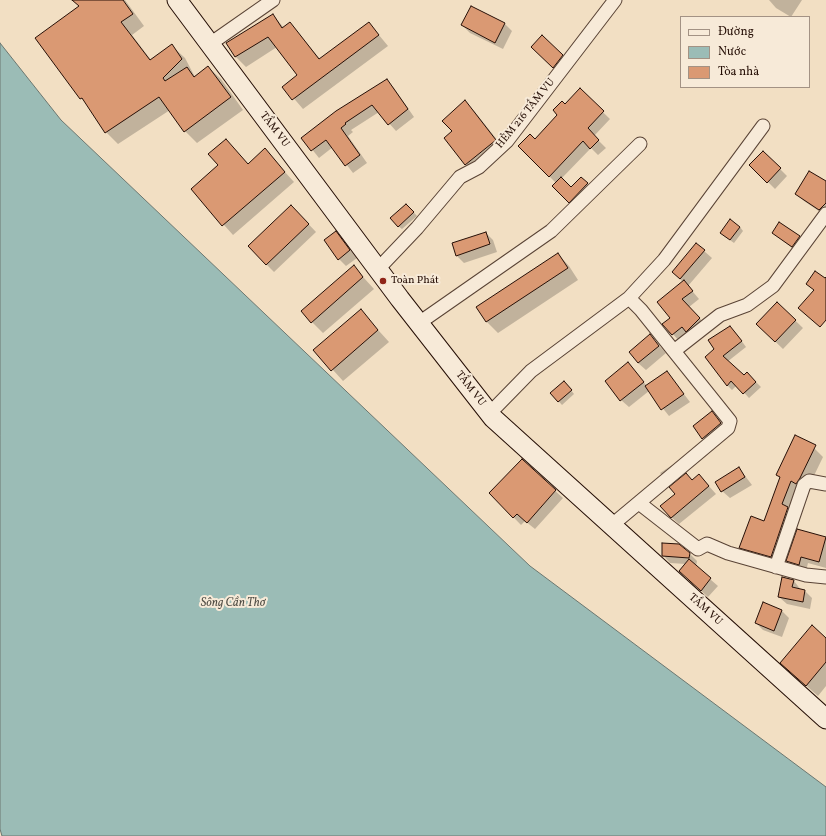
<!DOCTYPE html>
<html>
<head>
<meta charset="utf-8">
<style>
	body { margin:0 }
	#map { position:relative; width:826px; height:836px; overflow:hidden; background:#f2dfc3; font-family:Vollkorn,serif }
	canvas { display:block }
	.legend { position:absolute; left:680px; top:16px; width:130px; height:72px; box-sizing:border-box; background:#f7ead8; border:1px solid #a39284; margin:0; padding:5px 7px; list-style:none; font-size:12px; color:#260f06 }
	.legend li { display:flex; align-items:center; gap:8px; height:20px }
	.legend b { width:20px; border:1px solid #a39284 }
</style>
</head>
<body>
<div id="map">
<canvas width="826" height="836"></canvas>
<ul class="legend">
<li><b style="height:5px;background:#f7ead8"></b>Đường</li>
<li><b style="height:11px;background:#9bbcb6"></b>Nước</li>
<li><b style="height:11px;background:#da9973"></b>Tòa nhà</li>
</ul>
</div>
<script>
const g = document.querySelector('canvas').getContext('2d');
g.lineJoin = 'round';
function paint(path, color) { g.fillStyle = color; g.fill(path, 'evenodd'); }
const poly = rows => new Path2D(rows.map(r => 'M' + r).join(''));
function trace(path, color, width, dash) { g.strokeStyle = color; g.lineWidth = width; g.lineCap = dash ? 'butt' : 'round'; g.setLineDash(dash || []); g.stroke(path); }
function drawText(font, color, halo, rows, align = 'center') {
  g.font = font + ' Vollkorn,serif'; g.lineWidth = 4; g.setLineDash([]); g.textBaseline = 'middle'; g.strokeStyle = halo; g.fillStyle = color; for (const [text, x, y, turn = 0] of rows) {
    g.save(); g.translate(x, y); g.rotate((+turn || 0) * Math.PI / 180); g.textAlign = isNaN(turn) ? turn : align; if (halo) g.strokeText(text, 0, 0); g.fillText(text, 0, 0); g.restore();
  }
}
const water = poly([
	[0,43,61,120,530,566,826,787,826,836,2,836,0,829,0,43]
]);
paint(water, '#9bbcb6');
trace(water, '#6c7770', 1);
paint(poly([
	[74,0,125,0,144,26,132,35,151,60,172,46,185,58,195,77,208,67,221,79,243,110,197,143,185,131,170,110,118,144,106,132,89,106,81,98,80,6],
	[769,0,802,0,791,17,776,8],
	[471,7,505,24,512,31,503,49,470,33,462,25],
	[273,15,284,28,290,23,320,59,369,23,388,46,303,109,284,87,299,76,277,47,246,67,236,57,227,44],
	[542,37,569,63,561,75,533,47],
	[387,81,394,88,414,117,396,131,379,112,351,130,353,132,348,136,367,163,353,173,333,147,319,158,303,138],
	[580,90,610,119,594,136,606,148,598,155,591,148,561,179,571,188,581,178,595,191,577,209,553,186,556,183,519,146,535,141],
	[465,102,475,112,506,151,477,175,466,164,454,131],
	[226,140,248,164,265,150,294,182,233,235,192,189,219,165],
	[763,152,787,176,775,189,751,165],
	[826,183,826,216,804,201,796,194],
	[410,208,417,216,402,229,398,226],
	[299,214,316,232,274,272,266,264],
	[740,227,743,231,734,243,724,236],
	[335,232,357,258,346,266,339,259],
	[486,233,493,240,497,252,464,263,457,256],
	[773,233,799,237,807,244,800,254],
	[704,251,712,258,688,286,699,299,689,307,707,326,680,342,664,324,672,318,683,282,673,272],
	[558,254,569,266,578,280,498,333,486,321],
	[354,267,374,289,323,333,312,322],
	[777,303,803,328,783,349,757,324],
	[361,311,389,342,343,381,315,350],
	[735,332,746,347,727,362,744,377,752,378,761,387,749,398,737,385,732,390,727,385,716,349],
	[650,336,666,353,646,370,638,363],
	[628,364,647,386,667,372,690,402,669,416,649,391,629,407,621,400],
	[567,385,574,394,562,405,551,393],
	[712,413,728,431,711,446,694,426],
	[793,442,814,448,823,457,809,486,780,565,749,556,740,548,765,522],
	[522,461,563,498,535,529,525,521,521,525,490,493],
	[677,462,683,468,668,481,660,473],
	[739,468,752,485,730,498,722,491],
	[699,475,716,494,679,524,671,517,693,481],
	[826,538,826,568,808,563,806,571,795,568,788,561],
	[689,553,697,561,696,567,718,586,708,597,687,578,686,564,670,563,663,555],
	[783,578,794,581,801,590,805,591,812,598,810,609,787,604,779,597],
	[763,604,782,611,789,618,782,637,763,630,756,623],
	[826,639,826,686,818,696,793,674]
]), '#0003');
const building = poly([
	[72,0,123,0,133,14,121,22,150,60,172,44,182,59,163,78,165,81,187,67,194,77,208,66,231,97,184,132,159,97,105,133,82,98,80,99,35,38,79,6,72,0],
	[471,6,505,23,495,43,461,25,471,6],
	[273,14,282,28,290,22,319,59,369,22,379,35,292,100,282,87,297,75,268,37,235,57,226,43,273,14],
	[542,35,563,55,553,68,531,47,542,35],
	[387,79,408,109,388,125,372,105,345,123,346,124,341,128,360,155,345,166,326,140,311,151,301,138,336,111,387,79],
	[580,88,604,111,588,128,599,140,590,149,583,141,549,177,518,146,530,134,535,139,557,115,553,110,562,101,565,104,580,88],
	[465,100,496,140,465,165,444,138,452,131,442,121,465,100],
	[226,139,248,164,265,148,285,172,222,226,191,189,218,165,208,154,226,139],
	[763,151,781,168,767,183,749,165,763,151],
	[809,171,826,181,826,203,819,210,795,194,809,171],
	[561,177,571,187,581,177,588,183,569,203,552,186,561,177],
	[406,204,414,212,398,227,390,218,406,204],
	[291,205,309,224,266,265,248,246,291,205],
	[730,219,740,227,730,240,720,233,730,219],
	[779,222,800,236,792,247,772,233,779,222],
	[336,231,350,250,338,260,324,240,336,231],
	[486,232,490,244,456,256,452,243,486,232],
	[696,243,705,250,680,279,672,272,696,243],
	[558,253,568,268,486,322,476,307,558,253],
	[354,265,363,277,311,323,301,311,354,265],
	[815,271,825,278,826,277,826,320,820,327,798,308,814,290,806,284,815,271],
	[684,280,693,291,682,299,700,318,686,332,682,327,672,335,662,324,670,318,657,302,684,280],
	[777,302,796,320,775,342,756,324,777,302],
	[361,309,378,330,331,371,313,350,361,309],
	[730,326,742,341,723,356,744,375,747,372,756,382,743,394,731,381,727,386,705,357,714,349,708,340,730,326],
	[650,334,659,346,638,363,629,352,650,334],
	[628,362,644,382,620,401,605,381,628,362],
	[667,371,684,394,661,410,645,386,667,371],
	[564,381,572,390,558,402,550,393,564,381],
	[712,411,721,423,702,439,693,426,712,411],
	[795,435,816,445,800,478,796,484,791,481,782,504,788,507,771,557,739,548,751,516,764,521,780,477,776,475,795,435],
	[522,459,556,490,527,523,517,514,513,518,489,493,522,459],
	[739,467,745,477,721,492,715,482,739,467],
	[686,473,692,480,699,474,709,486,671,518,660,506,675,494,669,487,686,473],
	[797,529,826,537,819,562,801,557,799,565,786,561,797,529],
	[662,543,679,544,690,553,689,558,662,556,662,543],
	[689,559,711,578,701,591,679,571,689,559],
	[782,577,794,580,792,587,805,590,803,602,778,597,782,577],
	[763,602,782,610,774,631,755,623,763,602],
	[812,625,826,638,826,662,806,686,780,663,812,625]
]);
paint(building, '#da9973');
trace(building, '#260f06', 1);
const street = poly([
	[210,44,273,0],
	[378,269,417,228,460,177,479,167,507,141,615,0],
	[629,298,664,260,763,126],
	[419,323,551,231,640,144],
	[674,351,720,315,747,305,773,286,826,214],
	[489,414,531,371,629,298,641,310,730,421,728,428,612,525],
	[639,503,698,549,707,544,728,553,806,575,826,577],
	[776,567,804,485,809,481,826,484]
]);
const secondary = poly([
	[177,0,400,299,493,418,826,719]
]);
trace(street, '#594335', 15);
trace(secondary, '#260f06', 21);
trace(street, '#f7ead8', 13);
trace(secondary, '#f7ead8', 19);
for (const [x, y, r, color] of [
	[383,281,4,"#8f2418"]
]) { const dot = new Path2D(); dot.arc(x, y, r, 0, 2 * Math.PI); g.fillStyle = color; g.fill(dot); trace(dot, '#f7ead8', 1.5); }
drawText('11px', '#260f06', '#f7ead8', [
	["HẺM 216 TẦM VU",526,114,-51],
	["TẦM VU",274,130,53],
	["TẦM VU",470,389,52],
	["TẦM VU",705,610,42]
]);
drawText('11px', '#260f06', '#f7ead8', [
	["Toàn Phát",391,281]
], 'left');
drawText('italic 12px', '#4f4c44', '#f7ead8', [
	["Sông Cần Thơ",233,604]
]);
</script>
</body>
</html>
